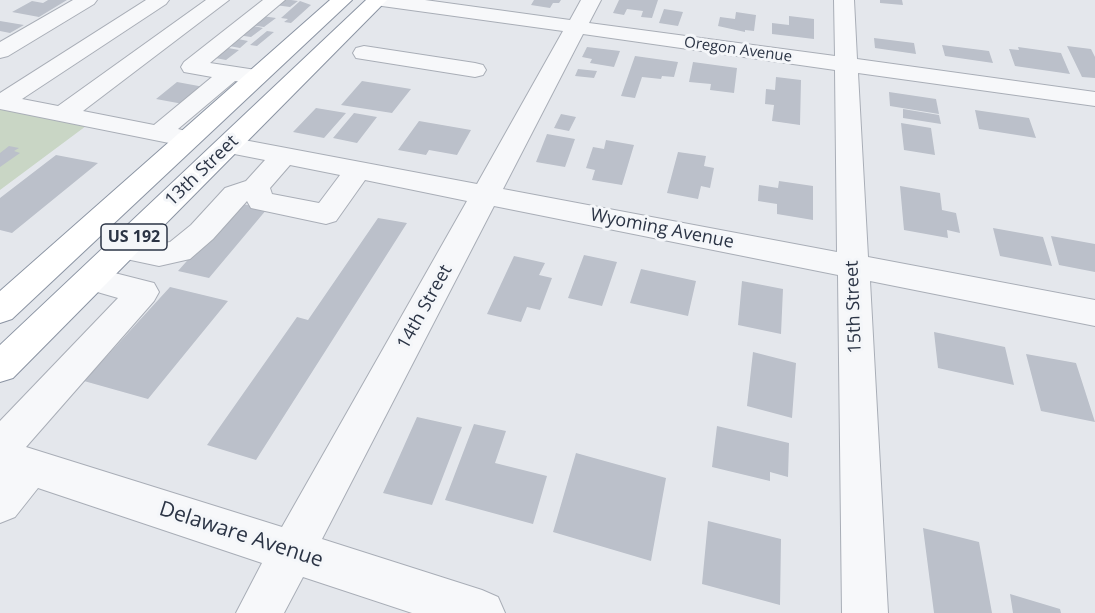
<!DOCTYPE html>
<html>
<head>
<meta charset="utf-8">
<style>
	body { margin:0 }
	canvas { display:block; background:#e4e7ec }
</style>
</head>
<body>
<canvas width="1095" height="613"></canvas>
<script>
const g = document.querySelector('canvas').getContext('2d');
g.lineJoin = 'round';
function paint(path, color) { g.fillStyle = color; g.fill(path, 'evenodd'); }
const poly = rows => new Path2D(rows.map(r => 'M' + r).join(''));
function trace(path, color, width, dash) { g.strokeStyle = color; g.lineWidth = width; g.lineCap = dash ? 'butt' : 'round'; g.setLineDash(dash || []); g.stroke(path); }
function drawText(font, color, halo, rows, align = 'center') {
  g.font = font + ' "Open Sans",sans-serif'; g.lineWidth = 6; g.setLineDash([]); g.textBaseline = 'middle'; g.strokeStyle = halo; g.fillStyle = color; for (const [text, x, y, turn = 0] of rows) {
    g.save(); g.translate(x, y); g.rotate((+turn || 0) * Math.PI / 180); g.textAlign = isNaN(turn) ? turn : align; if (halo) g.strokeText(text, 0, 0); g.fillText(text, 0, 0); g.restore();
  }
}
paint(poly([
	[0,108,86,126,0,190]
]), '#c9d6c5');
paint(poly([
	[48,0,67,0,39,17,12,12,32,1,43,3],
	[281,0,291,0,298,1,290,7,275,5],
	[534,0,561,0,559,3,553,3,550,8,531,5],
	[619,0,658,0,652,18,641,17,643,11,627,9,624,15,613,13],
	[880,0,902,0,903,5,880,3],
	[300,1,311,5,291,23,284,22,288,19,281,18],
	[664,9,683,12,678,26,659,23],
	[736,12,756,15,754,31,745,30,745,32,718,26,720,17,735,19],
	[262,16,276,18,264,27,250,25],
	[789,16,814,19,814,39,772,34,772,23,789,25],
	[0,21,24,25,10,33,0,31],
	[249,25,263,28,251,37,237,35],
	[267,31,274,32,257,46,250,45],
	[233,38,248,41,240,48,224,45],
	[874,38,914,43,916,54,875,48],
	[942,45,989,51,993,63,945,56],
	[1067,46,1091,49,1095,57,1095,78,1082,77],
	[223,47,239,50,226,60,210,57],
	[587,47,620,51,614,67,590,63,592,59,582,57],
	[1018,47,1061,53,1070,74,1015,66,1009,49,1019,50],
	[635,56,678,62,674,77,662,76,661,79,642,77,635,98,621,96],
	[693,62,737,68,734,93,710,90,711,84,689,82],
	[578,69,597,71,594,78,575,76],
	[776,77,801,80,800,125,772,121,774,105,765,104,766,89,775,90],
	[362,81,411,89,392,113,341,105],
	[177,82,204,87,183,104,156,99],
	[889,92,936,99,939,114,890,106],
	[316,108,346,113,324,138,293,132],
	[903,109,939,115,941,124,903,118],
	[975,110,1029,118,1036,138,979,129],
	[354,113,377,117,357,143,333,138],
	[561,114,576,117,569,131,554,128],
	[419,121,471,130,457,155,429,150,426,155,398,150],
	[901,123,931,128,935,155,904,150],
	[547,134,575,139,565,167,536,162],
	[606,140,634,145,622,185,592,180,595,170,586,168,593,147,604,149],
	[9,146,19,148,14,151,20,153,0,167,0,153],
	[678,152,706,156,704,166,714,168,710,188,701,186,698,199,667,193],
	[56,155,98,163,12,233,0,230,0,198],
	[779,181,813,186,813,220,777,214,777,204,758,201,759,185,778,188],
	[900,186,940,193,942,210,956,213,960,233,947,230,948,238,904,230],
	[238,203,267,209,209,278,178,271],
	[378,218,407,223,256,460,207,445,297,317,308,320],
	[993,228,1043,237,1052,266,1000,256],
	[1051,236,1095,244,1095,272,1059,265],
	[584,255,617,262,602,306,568,298],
	[514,256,545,263,539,275,552,278,540,310,527,307,521,322,487,314],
	[641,269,696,281,688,316,630,303],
	[742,281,783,289,781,334,738,325],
	[170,287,228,301,148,399,84,381],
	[934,332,1005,347,1014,385,938,368],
	[753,352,796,363,792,418,747,406],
	[1026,354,1076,363,1095,422,1041,411],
	[417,417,462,427,432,505,383,493],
	[474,424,506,431,495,463,547,476,533,524,445,500],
	[717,426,789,443,788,477,770,472,770,481,712,467],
	[576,453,666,478,651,561,553,532],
	[708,521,781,539,780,605,702,584],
	[923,528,979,542,992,613,934,613],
	[1010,594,1060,609,1061,613,1013,613]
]), '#bbc0ca');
const minor = poly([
	[73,0,97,0,94,4,8,56,0,58,0,42,73,0],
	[146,0,169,0,166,4,22,99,58,106,206,0,229,0,83,111,154,125,212,77,184,72,181,67,184,62,263,0,285,0,210,63,256,70,264,72,267,77,264,82,256,84,235,81,178,129,198,134,202,139,198,144,189,147,0,109,0,93,146,0],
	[372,0,425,0,570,20,581,0,601,0,589,23,835,56,834,0,854,0,857,59,1095,92,1095,106,858,73,868,257,1095,300,1095,326,870,281,888,613,842,613,838,275,494,206,322,539,482,590,498,597,505,613,412,613,303,577,284,613,236,613,262,563,38,488,15,517,0,523,0,421,118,298,80,287,75,279,80,271,91,267,154,283,159,292,154,301,26,447,282,527,467,201,365,180,336,221,326,224,251,208,247,201,213,239,190,259,159,266,112,256,108,248,112,240,123,237,159,244,170,242,191,225,225,188,246,181,265,160,219,151,215,145,219,139,228,137,477,184,563,31,382,6,375,4,372,0],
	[583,34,835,70,837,252,503,189,583,34],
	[290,165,340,175,319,203,272,194,270,188,290,165],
	[364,46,475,63,483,65,486,70,483,75,475,77,356,58,353,53,356,48,364,46]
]);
const highway = poly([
	[330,0,352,0,12,319,0,323,0,291,330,0],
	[366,0,387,0,13,378,0,382,0,345,366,0]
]);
trace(minor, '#a9aeb7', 2);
trace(highway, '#8b94a3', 2);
paint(minor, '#f7f8fa');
paint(highway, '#fff');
drawText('15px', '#2b3445', '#f4f6f9', [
	["Oregon Avenue",738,50,8]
]);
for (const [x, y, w] of [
	[134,237,66]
]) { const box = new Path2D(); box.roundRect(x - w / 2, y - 13, w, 26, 4.5); g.fillStyle = '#f4f6f9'; g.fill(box); trace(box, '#2b3445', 1.5); }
drawText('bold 16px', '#2b3445', null, [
	["US 192",134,237]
]);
drawText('18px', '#2b3445', '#f4f6f9', [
	["13th Street",202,171,-44],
	["Wyoming Avenue",662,229,11],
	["14th Street",425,307,-61],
	["15th Street",854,307,-92]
]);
drawText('21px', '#2b3445', '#f4f6f9', [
	["Delaware Avenue",241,535,18]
]);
</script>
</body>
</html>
